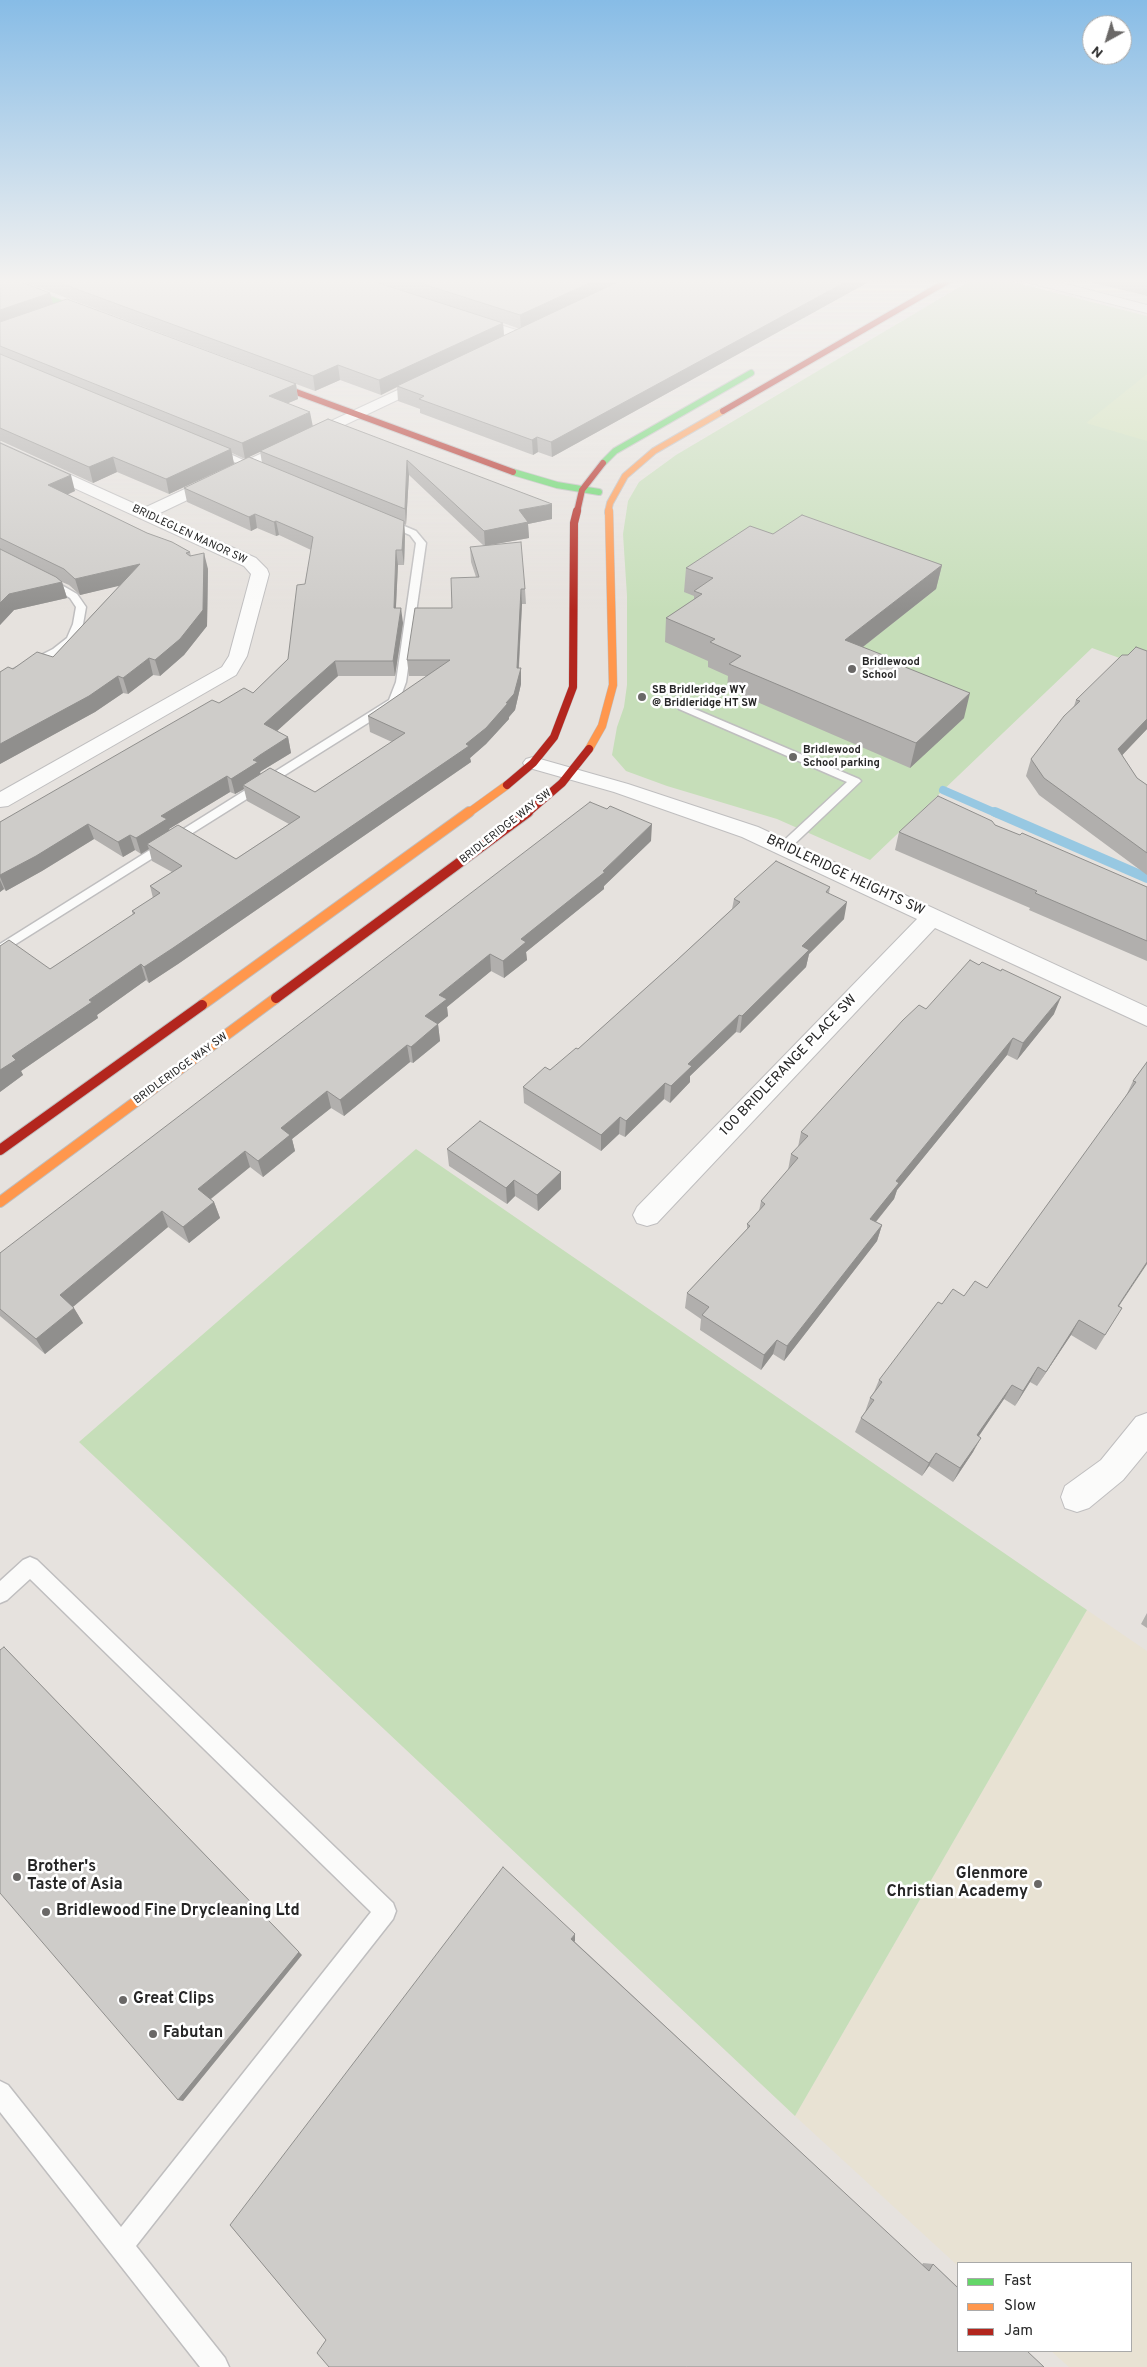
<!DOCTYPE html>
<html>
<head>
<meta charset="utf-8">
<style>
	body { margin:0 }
	#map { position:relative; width:1147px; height:2367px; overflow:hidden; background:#e6e2de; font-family:Overpass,sans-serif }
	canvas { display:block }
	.legend { position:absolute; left:957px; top:2262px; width:175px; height:90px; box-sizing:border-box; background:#fff; border:1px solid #a9a9a9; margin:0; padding:6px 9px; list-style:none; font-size:15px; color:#272727 }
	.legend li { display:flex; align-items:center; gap:10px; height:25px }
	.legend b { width:25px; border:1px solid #a9a9a9 }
	.north { position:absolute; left:1082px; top:15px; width:50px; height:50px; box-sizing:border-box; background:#fff; border:1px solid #a9a9a9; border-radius:50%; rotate:219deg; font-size:14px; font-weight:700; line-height:20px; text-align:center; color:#272727 }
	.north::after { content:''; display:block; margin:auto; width:18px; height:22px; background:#6a6867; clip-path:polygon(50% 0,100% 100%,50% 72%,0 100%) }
</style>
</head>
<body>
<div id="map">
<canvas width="1147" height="2367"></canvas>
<ul class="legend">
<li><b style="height:6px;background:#63d668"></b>Fast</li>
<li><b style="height:6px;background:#ff974d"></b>Slow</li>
<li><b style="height:6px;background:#b3261e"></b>Jam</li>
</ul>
<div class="north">N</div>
</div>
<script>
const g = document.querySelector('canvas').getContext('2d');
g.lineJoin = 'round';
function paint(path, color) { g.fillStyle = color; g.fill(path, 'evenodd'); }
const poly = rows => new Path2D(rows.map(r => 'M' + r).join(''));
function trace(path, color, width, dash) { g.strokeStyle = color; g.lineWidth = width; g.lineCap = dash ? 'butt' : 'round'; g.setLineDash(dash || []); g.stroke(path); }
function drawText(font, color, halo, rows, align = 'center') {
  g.font = font + ' Overpass,sans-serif'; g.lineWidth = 5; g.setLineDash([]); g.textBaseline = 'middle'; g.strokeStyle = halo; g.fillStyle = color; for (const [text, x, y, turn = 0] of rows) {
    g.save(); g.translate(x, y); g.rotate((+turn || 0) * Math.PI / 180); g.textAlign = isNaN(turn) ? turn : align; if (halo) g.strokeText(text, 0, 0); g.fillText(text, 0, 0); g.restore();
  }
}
paint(poly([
	[1087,1610,1147,1651,1147,2367,1069,2367,1051,2351,1131,2351,1131,2263,958,2263,958,2266,795,2116]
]), '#e8e2d3');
paint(poly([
	[973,279,1001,279,1147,316,1147,668,1092,648,870,860,777,819,667,786,626,771,612,755,617,727,624,707,627,685,627,596,623,534,628,501,639,482,676,455],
	[416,1149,1087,1610,795,2116,79,1442]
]), '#c6deb9');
paint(poly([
	[1147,374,1147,441,1086,423]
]), '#cfe2b7');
trace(poly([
	[943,790,998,814]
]), '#97c8e2', 8);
trace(poly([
	[995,812,1147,878]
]), '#97c8e2', 10);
const lane = poly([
	[213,449,219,449,263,469,256,471,213,453,213,449],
	[384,520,390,520,416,531,426,543,406,682,398,704,0,954,0,944,389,700,396,682,416,543,410,535,384,524,384,520],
	[46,576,77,594,86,607,83,624,75,642,61,653,0,683,0,676,53,649,67,638,73,624,76,607,70,598,43,581,43,577,46,576],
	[683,704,859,779,861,781,787,851,779,851,777,848,779,845,847,782,679,709,678,707,683,704],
	[30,1557,37,1560,393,1903,396,1911,393,1919,136,2246,225,2358,229,2367,200,2367,0,2112,0,2081,8,2085,121,2227,371,1912,30,1579,7,1600,0,1603,0,1581,23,1560,30,1557]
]);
const street = poly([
	[1025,279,1047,279,1147,305,1147,313,1026,282,1025,279],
	[468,315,526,333,528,336,521,340,463,322,461,319,463,316,468,315],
	[430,375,437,379,435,382,158,514,256,558,267,569,269,574,247,656,236,675,8,806,0,807,0,792,222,667,229,656,251,574,244,566,0,454,0,443,144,508,430,375],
	[533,757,628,784,758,827,1147,1007,1147,1026,935,928,657,1223,647,1226,637,1223,633,1215,637,1207,917,919,742,837,614,792,526,767,523,763,526,759,533,757],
	[1147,1413,1147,1451,1123,1480,1089,1508,1077,1512,1065,1508,1061,1497,1065,1486,1101,1460,1136,1417,1147,1413]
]);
const fast = poly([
	[0,280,92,315],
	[603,463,615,451,751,373],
	[513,472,557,485,599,492]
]);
const slowFar2 = poly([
	[608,512,610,503,625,476,654,451,723,411]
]);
const slowFar1 = poly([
	[589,749,602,726,613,685,609,511],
	[467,814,507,785]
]);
const slow = poly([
	[202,1005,469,812],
	[0,1202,276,998]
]);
const jamFar2 = poly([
	[261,379,513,472],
	[723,411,951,279],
	[577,512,582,490,603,463]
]);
const jamFar1 = poly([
	[507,785,533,763,554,737,573,687,574,523,577,511],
	[526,814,562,783,589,749]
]);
const jam = poly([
	[276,998,528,812],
	[0,1150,202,1005]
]);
trace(lane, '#bfbebf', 3);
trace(street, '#bfbebf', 2);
trace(fast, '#bfbebf', 8);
trace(slowFar2, '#bfbebf', 8);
trace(slowFar1, '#bfbebf', 9);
trace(slow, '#bfbebf', 12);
trace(jamFar2, '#bfbebf', 8);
trace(jamFar1, '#bfbebf', 9);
trace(jam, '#bfbebf', 12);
paint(lane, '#fbfbfa');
paint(street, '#fbfbfa');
trace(fast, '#63d668', 6);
trace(slowFar2, '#ff974d', 6);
trace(slowFar1, '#ff974d', 8);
trace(slow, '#ff974d', 10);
trace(jamFar2, '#b3261e', 6);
trace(jamFar1, '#b3261e', 8);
trace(jam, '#b3261e', 10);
paint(poly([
	[0,279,50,293,53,304,278,377,16,279,874,279,552,457,538,452,533,455,420,413,420,409,398,401,397,387,381,395,340,380,315,391,296,384,298,399,288,403,312,426,328,419,552,519,528,524,529,538,490,545,525,589,526,604,522,604,519,668,521,684,515,710,509,717,509,719,486,744,470,758,471,762,178,964,149,983,146,980,97,1015,98,1018,21,1071,23,1075,0,1092,50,969,133,915,132,911,153,898,150,886,172,872,152,861,149,849,141,854,135,850,123,857,94,839,42,871,6,891,4,889,0,892,0,822,219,703,253,693,288,659,305,584,311,550,279,535,276,536,257,528,251,531,187,502,184,488,262,463,260,451,245,459,232,453,234,464,169,494,117,472,93,483,1,441,0,442],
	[503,323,520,329,504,336],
	[409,475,484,546,470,547,471,562,476,577,452,608,407,660,409,676,427,676,368,716,370,732,392,742,315,792,261,774,260,772,263,770,291,753,288,737,277,731,338,676,395,676,403,623,396,608,398,565,404,565,405,536,404,524,406,525],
	[244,789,247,801,289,824,236,859,170,830,169,829,230,792,235,794],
	[1078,279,1147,279,1147,296],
	[0,443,75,491,67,495,147,533,190,552,191,556,208,569,207,626,184,655,160,676,153,675,128,694,123,693,95,712,0,764,0,672,13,669,53,657,120,585,80,595,69,585,62,582,67,598,14,610,0,625],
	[773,534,942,565,936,589,863,647,892,662,964,718,910,768,727,689,728,676,708,667,708,661,665,642,666,618,694,600,694,596,684,592,686,568],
	[1076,700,1147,729,1122,755,1137,778,1147,785,1147,875,1039,795,1026,776,1031,759,1074,706],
	[995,825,1147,887,1147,961,1029,910,1030,908,895,850,899,832],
	[651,841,604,886,604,889,526,952,527,960,504,978,491,971,447,1007,448,1016,438,1024,440,1041,413,1063,410,1062,344,1116,331,1108,292,1139,295,1151,263,1177,250,1167,211,1199,214,1202,220,1218,189,1243,168,1227,73,1307,83,1323,45,1354,0,1316,0,1253],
	[830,887,829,893,844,919,809,954,806,967,740,1033,736,1032,690,1076,690,1082,670,1103,664,1099,625,1137,619,1134,601,1151,524,1103,523,1087,550,1070,578,1049,676,961,732,909,734,899],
	[926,1009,1054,1014,1017,1060,1007,1055,897,1190,894,1199,876,1222,882,1225,877,1241,784,1361,773,1354,761,1370,700,1330,701,1319,685,1308,687,1293,747,1229,747,1224,759,1211,761,1201,788,1170,791,1154,798,1147,801,1132],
	[1147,1062,1119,1306,1122,1308,1096,1350,1071,1335,1037,1386,1030,1382,1015,1406,1004,1399,979,1436,973,1452,953,1482,929,1466,922,1476,855,1432,861,1418,865,1412,870,1398,874,1392,879,1380,942,1304,987,1288,1125,1098,1133,1081],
	[447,1149,561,1172,561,1189,538,1211,515,1196,507,1204,449,1166],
	[1147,1613,1147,1628,1141,1624],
	[574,1941,922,2265,923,2263,933,2264,1044,2367,326,2340,230,2225,575,1941]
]), '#b1afad');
paint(poly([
	[598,279,627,279,521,329,520,315],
	[851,279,874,279,552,457,551,442],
	[50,293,54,307,0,325,0,310],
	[503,323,504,337,397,386,397,387,381,395,379,380],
	[338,365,340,380,315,391,313,376],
	[296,384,298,399,272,410,269,396],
	[310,412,313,427,245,459,242,443],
	[537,437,538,452,533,455,532,440],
	[231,449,234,464,169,494,166,479],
	[113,457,117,472,93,483,89,467],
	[407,460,409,475,406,525,405,509],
	[71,475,75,491,52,501,48,485],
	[552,504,552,519,528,524,529,538,485,546,484,531,519,510],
	[255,514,257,528,251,531,249,517],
	[276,521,279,535,276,536,274,522],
	[404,521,405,536,404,565,402,550],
	[396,550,398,565,395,623,394,608],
	[204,553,208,569,207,626,184,655,160,676,155,660],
	[140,564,144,580,80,595,75,579],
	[942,565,936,589,841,664,845,640],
	[62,582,67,598,14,610,0,625,0,603,9,594],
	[521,589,522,604,518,678,521,668,521,684,515,710,509,717,509,719,486,744,470,758,471,762,178,964,149,983,144,967,466,744,506,703,517,668],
	[401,608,403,623,395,676,393,661],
	[149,658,153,675,128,694,123,678],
	[335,661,338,676,267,740,264,724],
	[118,676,123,693,95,712,0,764,0,744],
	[970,693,964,718,910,768,916,743],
	[1147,719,1147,729,1112,766,1118,749],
	[288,737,291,753,263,770,260,772,261,778,243,785,244,789,235,794,231,779,260,755],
	[227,776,230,792,169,829,171,834,147,844,149,849,141,854,136,838,161,816],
	[88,824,94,839,42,871,6,891,0,877,0,875],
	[652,824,651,841,604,886,604,889,526,952,527,960,504,978,503,961,521,939,603,871],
	[130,835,135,850,123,857,118,842],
	[0,880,4,889,0,892],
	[847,902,844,919,809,954,806,967,740,1033,742,1016,802,946],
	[490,954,491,971,447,1007,448,1016,427,1033,425,1016,439,995],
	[141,964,146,980,97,1015,98,1018,21,1071,23,1075,0,1092,0,1070,12,1056,89,1000],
	[1061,997,1054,1014,1017,1060,1023,1043],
	[739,1015,736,1032,690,1076,690,1082,670,1103,671,1086,688,1064],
	[438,1024,440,1041,413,1063,411,1047],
	[1013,1038,1007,1055,897,1190,894,1199,865,1235,870,1219,896,1181],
	[407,1045,410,1062,344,1116,340,1100],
	[665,1083,664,1099,625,1137,626,1121],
	[327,1091,331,1108,292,1139,295,1151,263,1177,258,1161,281,1128],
	[620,1117,619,1134,601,1151,601,1135],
	[245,1151,250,1167,203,1205,198,1189],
	[561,1172,561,1189,538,1211,537,1195],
	[514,1180,515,1196,507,1204,506,1188],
	[214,1202,220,1218,189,1243,183,1227],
	[162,1211,168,1227,68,1311,60,1295],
	[882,1225,877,1241,784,1361,787,1346],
	[1147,1262,1147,1264,1109,1321,1118,1306],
	[74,1308,83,1323,45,1354,36,1339],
	[1079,1320,1071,1335,1037,1386,1046,1372],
	[777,1340,773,1354,761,1370,764,1355],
	[1038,1367,1030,1382,1015,1406,1023,1391],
	[1012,1385,1004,1399,970,1449,977,1435],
	[981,1438,973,1452,953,1482,960,1468],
	[936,1453,929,1466,922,1476,929,1463],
	[4,1647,302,1955,183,2101,178,2100],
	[575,1934,575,1941,571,1945,571,1939]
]), '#908f8d');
const building = poly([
	[0,279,14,279,50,293,0,310,0,279],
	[49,279,366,279,503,323,379,380,338,365,313,376,49,279],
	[407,279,598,279,520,315,407,279],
	[624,279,851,279,551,442,537,437,532,440,419,399,424,396,397,386,624,279],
	[1139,279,1147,279,1147,281,1139,279],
	[67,299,296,384,269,396,310,412,242,443,0,346,0,322,67,299],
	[0,354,231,449,166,479,113,457,89,467,0,428,0,354],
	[328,419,552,504,519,510,528,522,484,531,407,460,405,509,260,451,328,419],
	[0,443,71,475,48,485,147,533,172,542,190,552,186,553,190,556,204,553,203,610,180,639,155,660,149,658,123,678,118,676,89,696,0,744,0,672,8,667,13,669,37,652,53,657,140,564,75,579,64,569,0,538,0,443],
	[249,457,404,521,402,550,396,550,394,608,401,608,393,661,335,661,264,724,288,737,260,755,253,760,258,762,231,779,227,776,161,816,167,819,136,838,130,835,118,842,88,824,36,856,0,875,0,822,212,700,219,703,244,688,253,693,288,659,297,585,305,584,313,537,276,521,274,522,255,514,249,517,184,488,249,457],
	[802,515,942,565,845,640,893,659,890,661,970,693,916,743,729,664,741,656,710,642,715,639,666,618,702,594,694,591,713,578,686,568,750,526,773,534,802,515],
	[521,542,525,589,521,589,517,668,521,668,514,694,506,703,508,703,486,728,466,744,469,746,173,948,144,967,141,964,89,1000,92,1002,12,1056,16,1060,0,1070,0,946,9,940,50,969,135,913,132,911,160,893,150,886,182,866,147,844,178,825,236,859,300,817,243,785,270,768,315,792,405,733,368,716,450,660,407,660,415,608,452,608,451,578,479,577,470,547,521,542],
	[0,549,56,577,62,582,9,594,0,603,0,549],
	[1136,647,1147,651,1147,719,1118,749,1137,778,1147,785,1147,853,1044,778,1031,759,1064,716,1080,701,1076,700,1122,655,1128,655,1136,647],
	[938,796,992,821,995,825,1020,835,1022,833,1147,887,1147,941,1035,893,1037,891,899,832,938,796],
	[590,802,607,809,610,806,652,824,603,871,605,872,521,939,526,942,503,961,490,954,439,995,447,999,425,1016,438,1024,411,1047,407,1045,340,1100,327,1091,281,1128,290,1135,258,1161,245,1151,198,1189,214,1202,183,1227,162,1211,60,1295,74,1308,36,1339,0,1309,0,1253,590,802],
	[776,861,830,887,826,892,847,902,802,946,809,950,742,1016,739,1015,688,1064,692,1066,671,1086,665,1083,626,1121,620,1117,601,1135,523,1087,545,1067,550,1070,576,1048,578,1049,676,961,740,902,734,899,776,861],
	[970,960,979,965,982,962,1001,971,1002,969,1061,997,1023,1043,1013,1038,896,1181,899,1183,870,1219,882,1225,787,1346,777,1340,764,1355,702,1315,709,1307,687,1293,750,1226,747,1224,765,1204,761,1201,798,1158,791,1154,808,1136,801,1132,903,1020,919,1005,926,1009,970,960],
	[1147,1062,1147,1262,1118,1306,1122,1308,1105,1335,1079,1320,1046,1372,1038,1367,1023,1391,1012,1385,977,1435,981,1438,960,1468,936,1453,929,1463,861,1418,874,1400,870,1398,882,1382,879,1380,938,1302,942,1304,953,1289,964,1296,975,1281,987,1288,1136,1082,1133,1081,1147,1062],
	[480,1121,561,1172,537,1195,514,1180,506,1188,447,1149,480,1121],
	[4,1647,299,1952,178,2100,0,1893,0,1650,4,1647],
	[503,1867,575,1934,571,1939,929,2271,933,2264,958,2288,958,2351,1027,2351,1044,2367,329,2367,317,2353,326,2340,230,2225,503,1867]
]);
paint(building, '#ceccc9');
trace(building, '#908f8d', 1);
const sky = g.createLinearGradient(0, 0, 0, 611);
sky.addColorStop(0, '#87bce6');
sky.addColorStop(0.46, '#f4f2f0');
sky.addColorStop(1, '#f4f2f000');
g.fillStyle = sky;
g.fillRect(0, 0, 1147, 611);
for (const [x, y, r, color] of [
	[852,669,5,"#6a6867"],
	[642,697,5,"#6a6867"],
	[793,757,5,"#6a6867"],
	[17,1877,5,"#6a6867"],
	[1038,1884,5,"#6a6867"],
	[46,1912,5,"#6a6867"],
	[123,2000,5,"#6a6867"],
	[153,2034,5,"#6a6867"]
]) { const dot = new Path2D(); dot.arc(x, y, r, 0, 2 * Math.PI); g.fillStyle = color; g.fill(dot); trace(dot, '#fff', 2); }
drawText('11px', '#272727', '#fff', [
	["BRIDLEGLEN MANOR SW",189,535,25],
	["BRIDLERIDGE WAY SW",506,827,-38],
	["BRIDLERIDGE WAY SW",181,1069,-36]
]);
drawText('bold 11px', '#272727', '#fff', [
	["Bridlewood",862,663],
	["School",862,676],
	["SB Bridleridge WY",652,691],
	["@ Bridleridge HT SW",652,704],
	["Bridlewood",803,751],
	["School parking",803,764]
], 'left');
drawText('14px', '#272727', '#fff', [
	["BRIDLERIDGE HEIGHTS SW",845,876,25],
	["100 BRIDLERANGE PLACE SW",789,1066,-46]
]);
drawText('bold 16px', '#272727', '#fff', [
	["Brother's",27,1868],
	["Taste of Asia",27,1886],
	["Glenmore",1028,1875,"right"],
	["Christian Academy",1028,1893,"right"],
	["Bridlewood Fine Drycleaning Ltd",56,1912],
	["Great Clips",133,2000],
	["Fabutan",163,2034]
], 'left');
</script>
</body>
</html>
